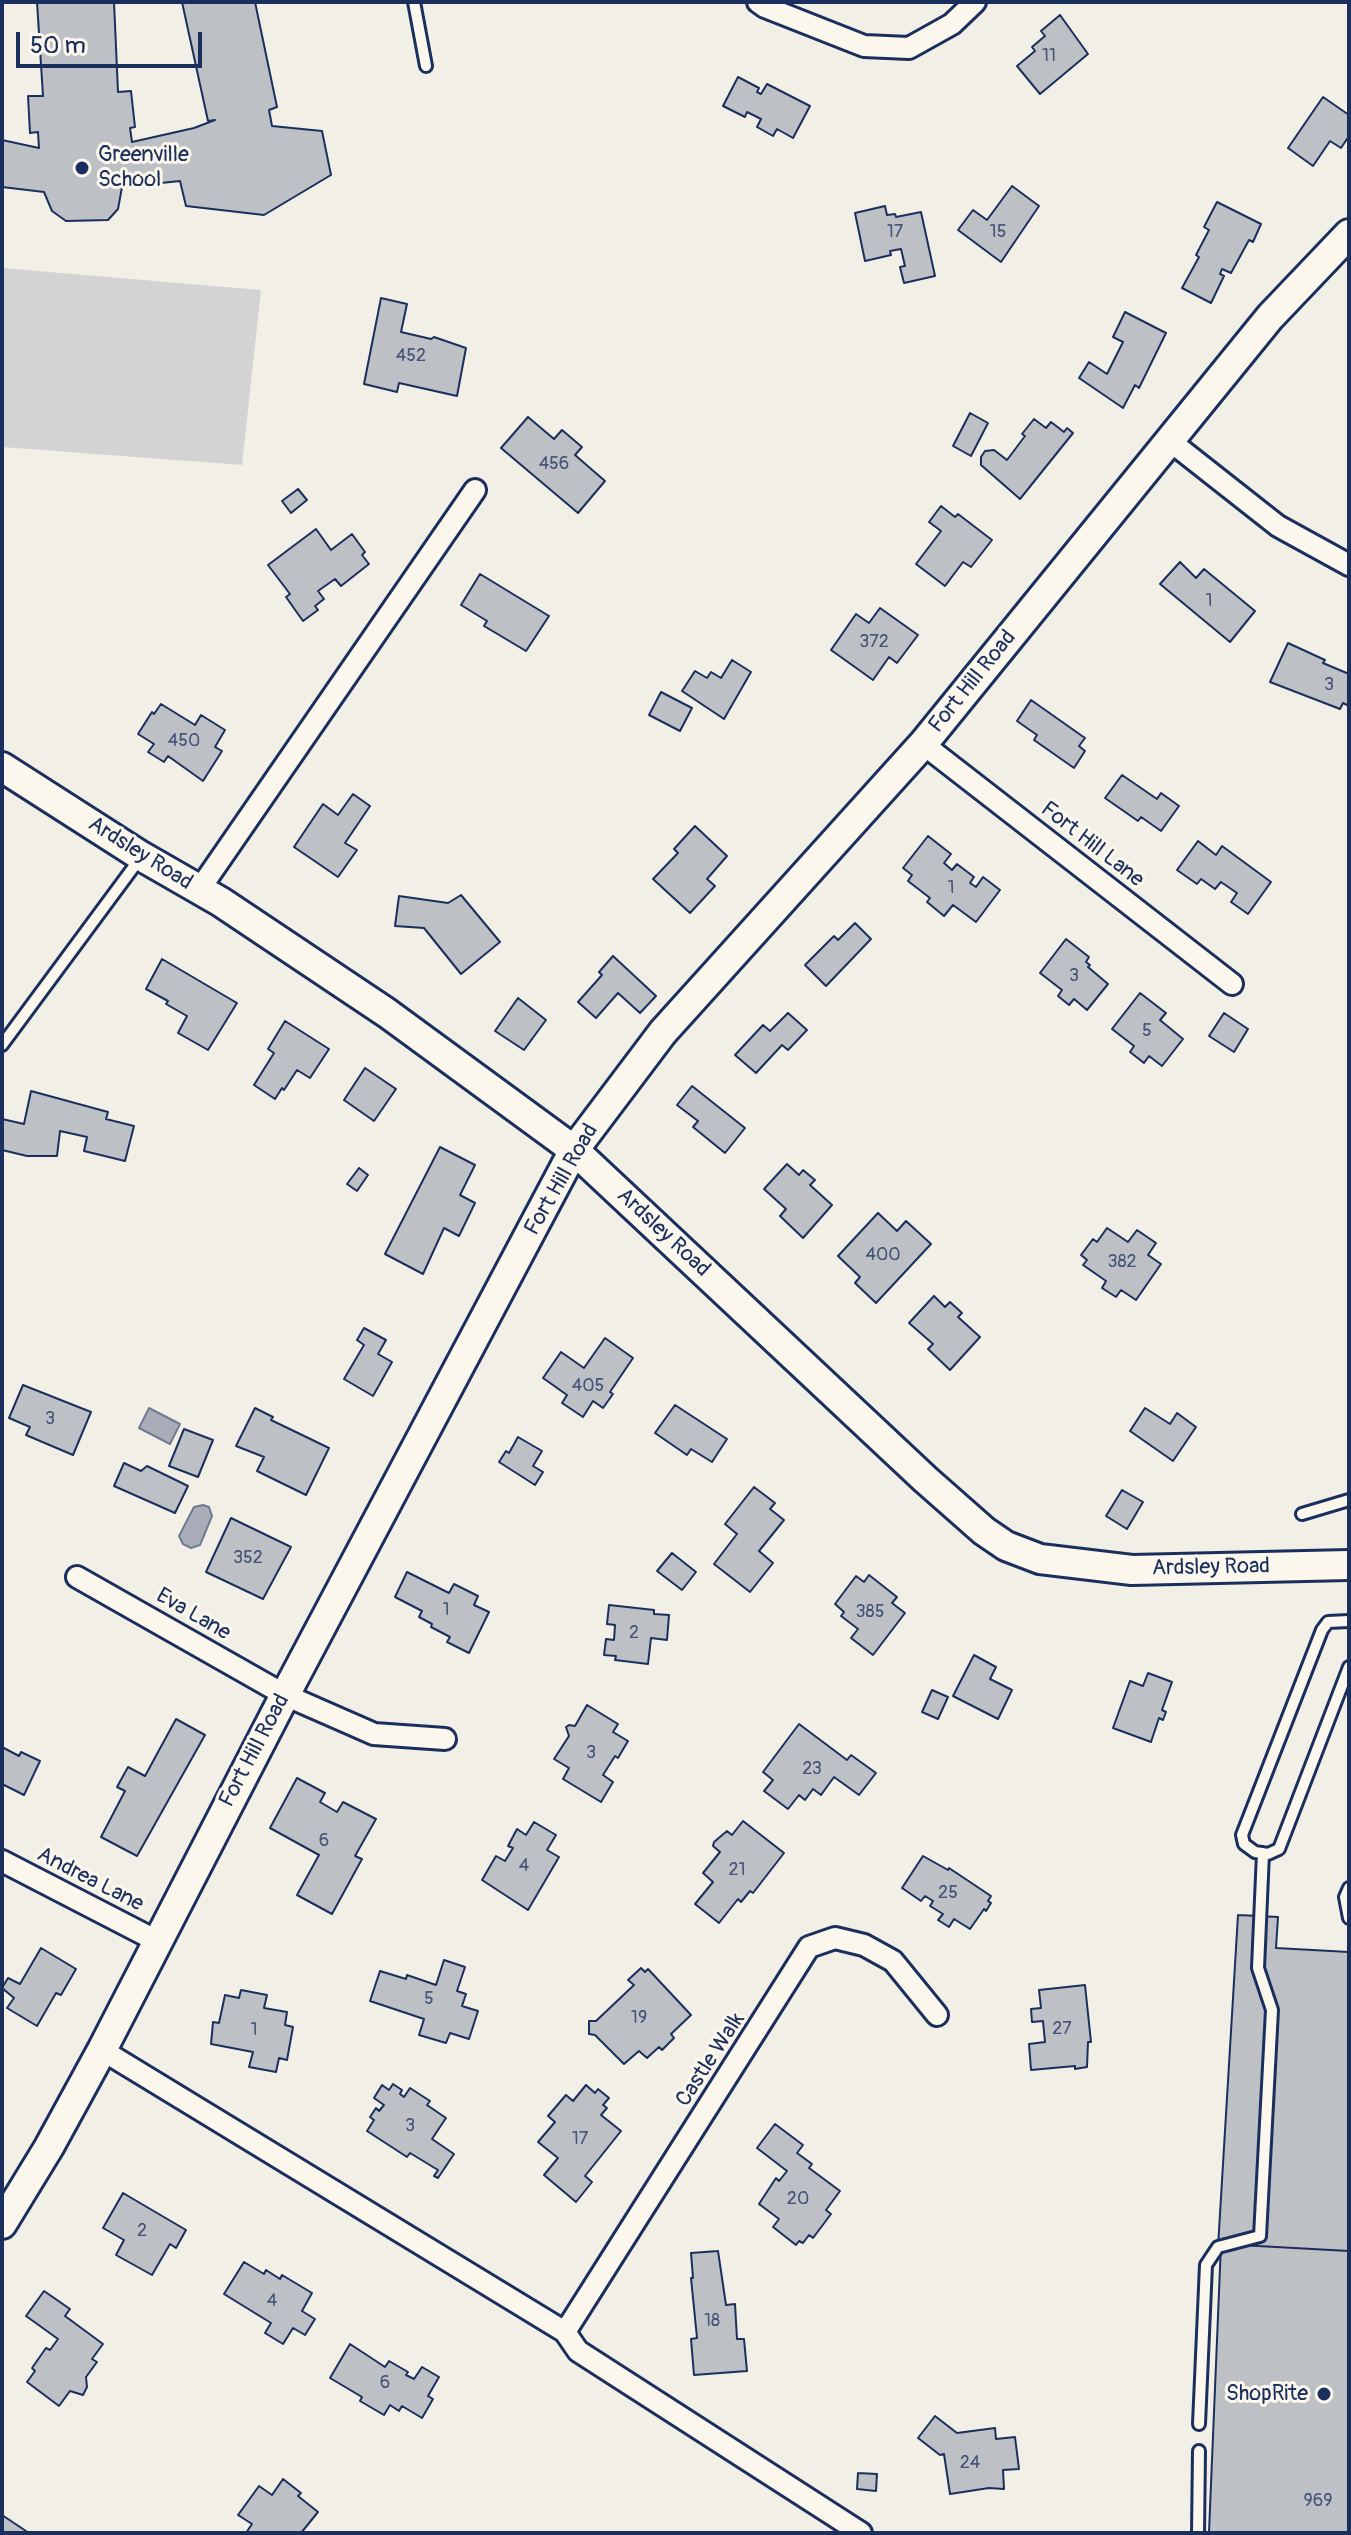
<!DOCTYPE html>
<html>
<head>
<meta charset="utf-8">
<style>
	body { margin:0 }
	#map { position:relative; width:1351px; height:2535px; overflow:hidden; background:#f2efe6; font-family:Pangolin,sans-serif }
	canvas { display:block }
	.frame { position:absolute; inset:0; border:4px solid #1b2f5e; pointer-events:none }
	.scale { position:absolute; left:16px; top:32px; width:186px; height:36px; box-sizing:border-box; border:4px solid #1b2f5e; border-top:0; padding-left:10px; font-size:24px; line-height:28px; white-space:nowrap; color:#1b2f5e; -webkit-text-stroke:6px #fbf7ec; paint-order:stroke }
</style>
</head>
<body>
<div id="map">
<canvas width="1351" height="2535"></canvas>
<div class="frame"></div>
<div class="scale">50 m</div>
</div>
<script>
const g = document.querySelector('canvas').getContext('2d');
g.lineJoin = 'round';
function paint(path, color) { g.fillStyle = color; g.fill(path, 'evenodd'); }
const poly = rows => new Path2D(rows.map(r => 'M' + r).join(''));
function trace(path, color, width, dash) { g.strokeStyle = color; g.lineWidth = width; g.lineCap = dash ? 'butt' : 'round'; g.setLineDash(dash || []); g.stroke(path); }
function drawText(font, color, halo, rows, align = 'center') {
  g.font = font + ' Pangolin,sans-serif'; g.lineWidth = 6; g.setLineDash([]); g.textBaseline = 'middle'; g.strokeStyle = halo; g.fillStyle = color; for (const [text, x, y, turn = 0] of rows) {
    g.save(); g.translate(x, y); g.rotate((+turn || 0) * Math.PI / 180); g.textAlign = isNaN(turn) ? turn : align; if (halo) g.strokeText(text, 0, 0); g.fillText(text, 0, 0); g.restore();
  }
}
paint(poly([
	[2,268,261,290,242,465,2,447]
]), '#d2d3d2');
const water = poly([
	[149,1408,180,1424,170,1444,139,1428,149,1408],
	[203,1505,209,1507,212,1516,200,1545,191,1548,183,1544,179,1536,194,1507,203,1505]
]);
paint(water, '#a9adb7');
trace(water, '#707b93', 2);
const building = poly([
	[2,2,37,2,43,96,28,96,30,133,38,132,39,148,2,140,2,2],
	[2,2,255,2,277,107,269,110,272,126,322,131,331,175,264,215,186,206,180,181,122,187,118,209,108,220,66,221,52,211,44,192,2,187,2,2],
	[114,2,182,2,208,121,215,120,194,128,132,142,130,128,135,127,131,91,118,92,114,2],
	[1060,15,1088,54,1040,94,1017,66,1035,51,1032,47,1045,36,1041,31,1060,15],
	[738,77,759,88,757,92,761,94,767,84,810,106,793,138,777,129,773,136,757,127,761,119,747,112,745,117,723,106,738,77],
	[1323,97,1349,115,1349,136,1341,148,1330,141,1313,166,1288,148,1323,97],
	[1012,186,1039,206,1001,262,958,230,973,210,987,220,1012,186],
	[1217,202,1261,224,1253,242,1249,240,1231,273,1222,269,1220,274,1224,276,1211,303,1182,288,1199,257,1196,255,1209,230,1204,227,1217,202],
	[885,206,887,215,895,214,896,217,921,212,935,276,904,283,900,267,905,266,901,249,890,251,891,255,865,261,855,213,885,206],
	[381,298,407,304,401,332,431,339,434,337,466,348,457,396,399,383,397,392,364,384,381,298],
	[1125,312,1166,333,1139,388,1135,385,1123,408,1079,378,1089,362,1107,374,1123,342,1113,337,1125,312],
	[970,413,988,423,971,456,953,446,970,413],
	[528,417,554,439,562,430,582,447,575,455,605,481,578,513,501,448,528,417],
	[1034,419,1046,428,1051,422,1064,432,1067,428,1073,433,1020,499,981,465,981,457,985,451,994,450,1007,460,1025,436,1022,434,1034,419],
	[298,489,307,500,291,513,282,501,298,489],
	[941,506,955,517,958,514,992,540,971,567,963,562,945,586,916,564,941,531,929,522,941,506],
	[316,529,331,550,352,534,365,552,362,555,369,564,341,586,335,579,318,591,324,599,315,606,318,610,303,621,286,597,290,594,268,565,316,529],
	[1180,562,1196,578,1204,569,1255,611,1230,642,1160,584,1180,562],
	[480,574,549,616,526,651,484,626,487,621,461,605,480,574],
	[880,608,918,635,897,663,889,657,873,680,831,650,856,614,869,623,880,608],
	[1288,643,1325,660,1323,663,1349,674,1349,706,1343,703,1340,709,1270,682,1288,643],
	[732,660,751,672,724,719,682,691,695,671,707,678,711,672,721,678,732,660],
	[661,692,692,708,680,731,649,715,661,692],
	[1031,700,1085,738,1079,746,1085,751,1074,768,1034,740,1037,735,1017,721,1031,700],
	[161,704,195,725,201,715,225,730,215,747,222,751,203,781,168,756,164,762,148,752,154,744,138,734,152,712,154,714,161,704],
	[1122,775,1157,799,1161,793,1179,806,1161,831,1141,817,1138,821,1105,798,1122,775],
	[353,794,370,806,345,843,357,850,338,877,294,847,323,804,338,815,353,794],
	[695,826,727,856,707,879,715,886,690,913,653,879,678,853,674,849,695,826],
	[928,836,951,854,944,863,952,870,957,864,974,877,970,883,976,887,983,877,1000,890,976,922,953,905,944,916,927,902,930,898,908,881,912,875,903,868,928,836],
	[1198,841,1216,855,1222,846,1271,882,1248,914,1231,902,1237,893,1221,882,1215,889,1201,879,1197,884,1177,870,1198,841],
	[461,895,500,942,461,974,424,928,395,926,399,896,448,903,461,895],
	[855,923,871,939,826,986,805,965,834,936,838,940,855,923],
	[1066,939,1089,957,1086,962,1090,965,1088,967,1108,984,1087,1010,1074,999,1069,1005,1058,996,1062,990,1040,973,1066,939],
	[613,956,656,996,640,1013,618,993,596,1018,578,1002,602,975,599,972,613,956],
	[162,959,237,1003,208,1050,178,1033,187,1016,166,1004,168,1001,146,989,162,959],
	[1140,993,1166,1013,1160,1020,1183,1039,1162,1066,1149,1056,1144,1063,1130,1052,1134,1046,1112,1029,1140,993],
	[518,998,546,1020,524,1050,495,1031,518,998],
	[788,1013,807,1030,788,1050,782,1045,756,1073,735,1055,763,1025,770,1031,788,1013],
	[1224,1013,1248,1029,1234,1052,1209,1036,1224,1013],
	[285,1021,329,1049,310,1078,297,1070,284,1090,282,1088,275,1099,254,1085,274,1053,268,1049,285,1021],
	[365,1068,396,1089,374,1121,344,1100,365,1068],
	[692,1086,745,1128,725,1153,693,1127,698,1121,677,1105,692,1086],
	[31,1091,108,1112,106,1119,134,1126,125,1161,84,1151,87,1137,60,1131,57,1156,27,1156,2,1150,2,1119,24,1124,31,1091],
	[440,1147,475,1165,460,1195,475,1203,459,1236,444,1228,423,1274,385,1254,440,1147],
	[787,1164,799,1175,803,1170,815,1180,810,1185,832,1205,803,1238,780,1216,786,1209,764,1189,787,1164],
	[359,1168,368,1175,357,1191,347,1184,359,1168],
	[878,1213,897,1231,906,1221,931,1244,876,1303,855,1283,860,1277,838,1256,878,1213],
	[1107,1228,1128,1242,1137,1230,1156,1243,1148,1255,1161,1264,1136,1300,1121,1290,1116,1297,1102,1288,1106,1281,1083,1265,1087,1260,1081,1255,1093,1239,1097,1242,1107,1228],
	[934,1296,945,1307,950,1302,962,1313,958,1317,980,1337,950,1370,928,1349,933,1344,909,1323,934,1296],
	[364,1328,386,1340,378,1354,392,1362,373,1396,344,1379,364,1345,357,1340,364,1328],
	[605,1338,633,1358,610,1392,613,1394,603,1408,593,1401,583,1417,562,1403,567,1395,543,1378,561,1352,584,1368,605,1338],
	[23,1385,91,1412,73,1455,26,1435,30,1427,9,1418,23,1385],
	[675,1405,727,1439,712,1462,691,1449,687,1455,655,1433,675,1405],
	[255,1408,273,1417,271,1420,329,1448,306,1495,257,1471,264,1457,236,1446,255,1408],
	[1145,1408,1170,1424,1177,1413,1196,1427,1173,1461,1130,1431,1145,1408],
	[184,1429,213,1440,198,1477,169,1466,184,1429],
	[518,1437,542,1451,533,1466,543,1472,535,1485,499,1462,506,1451,509,1453,518,1437],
	[124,1463,141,1471,147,1466,188,1486,175,1513,114,1486,124,1463],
	[754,1487,775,1503,770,1509,784,1520,759,1551,773,1563,750,1592,714,1564,737,1534,725,1524,754,1487],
	[1122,1490,1143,1502,1127,1529,1106,1516,1122,1490],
	[231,1518,291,1547,263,1599,206,1572,231,1518],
	[672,1553,696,1572,682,1590,657,1571,672,1553],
	[407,1572,449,1593,454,1584,478,1596,474,1605,489,1612,469,1653,447,1642,450,1637,431,1627,432,1624,419,1617,422,1611,395,1597,407,1572],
	[869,1575,897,1597,892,1603,905,1613,873,1655,851,1638,858,1629,841,1616,844,1612,835,1604,856,1576,864,1582,869,1575],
	[609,1605,654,1610,654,1614,669,1615,667,1640,651,1638,648,1664,615,1660,616,1656,604,1655,606,1639,614,1640,615,1625,607,1624,609,1605],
	[974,1655,996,1667,990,1679,1012,1690,998,1719,953,1696,974,1655],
	[1148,1673,1172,1682,1162,1710,1166,1712,1163,1720,1159,1718,1151,1742,1113,1728,1130,1681,1143,1686,1148,1673],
	[932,1690,948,1697,938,1719,922,1712,932,1690],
	[587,1705,618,1724,613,1732,628,1741,618,1758,615,1756,603,1775,613,1782,601,1802,563,1779,569,1768,554,1759,569,1736,566,1727,569,1725,575,1726,587,1705],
	[176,1719,205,1735,137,1856,101,1837,125,1791,117,1787,128,1767,145,1776,176,1719],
	[799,1724,847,1760,851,1755,876,1773,859,1795,834,1777,821,1795,813,1789,805,1800,799,1795,788,1809,764,1791,773,1780,763,1772,799,1724],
	[2,1747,19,1756,21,1752,40,1761,24,1795,2,1784,2,1747],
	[297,1778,325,1793,320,1802,337,1812,343,1802,376,1819,355,1856,362,1859,332,1914,297,1895,319,1855,270,1828,297,1778],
	[743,1821,784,1853,753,1893,750,1891,741,1902,738,1899,719,1923,695,1904,713,1882,703,1873,720,1852,713,1846,714,1842,727,1831,732,1835,743,1821],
	[534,1822,556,1835,547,1850,559,1857,528,1910,482,1880,496,1856,505,1861,513,1848,508,1846,517,1829,526,1835,534,1822],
	[923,1856,948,1870,949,1868,991,1896,988,1901,991,1903,986,1911,984,1909,970,1929,954,1919,949,1927,938,1920,943,1914,930,1906,933,1901,925,1896,921,1901,902,1888,923,1856],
	[1238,1915,1278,1917,1276,1948,1349,1952,1349,2251,1221,2244,1218,2247,1238,1915],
	[41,1948,76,1969,61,1995,56,1993,37,2026,7,2008,14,1998,2,1988,8,1978,20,1984,41,1948],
	[444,1960,465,1967,457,1991,466,1994,462,2006,478,2011,469,2039,450,2033,446,2043,419,2035,424,2019,370,2001,380,1971,406,1979,407,1975,436,1985,444,1960],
	[641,1968,645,1972,648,1969,691,2015,671,2034,674,2038,662,2050,659,2047,647,2058,639,2051,624,2064,595,2035,589,2034,589,2021,596,2021,634,1985,628,1980,641,1968],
	[1085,1985,1091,2042,1088,2042,1087,2067,1075,2069,1075,2066,1031,2070,1029,2044,1045,2042,1043,2021,1032,2022,1031,2009,1041,2008,1039,1990,1085,1985],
	[241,1990,267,1995,264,2008,287,2012,285,2025,293,2027,287,2060,279,2058,276,2072,249,2067,253,2052,211,2044,213,2022,219,2023,225,1995,239,1998,241,1990],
	[393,2084,402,2090,400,2094,404,2097,410,2088,430,2101,427,2105,446,2118,432,2139,454,2154,438,2178,434,2176,438,2170,410,2153,407,2157,367,2131,374,2120,370,2117,376,2108,379,2111,384,2105,374,2098,382,2085,389,2090,393,2084],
	[586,2085,595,2093,598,2089,609,2098,603,2105,607,2108,601,2115,621,2131,585,2176,592,2182,576,2202,544,2175,558,2158,538,2142,555,2122,548,2116,566,2095,573,2101,586,2085],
	[775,2124,803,2145,797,2153,812,2164,809,2168,840,2191,826,2210,831,2214,813,2238,809,2235,803,2243,799,2241,796,2245,773,2227,779,2219,759,2204,776,2178,779,2181,787,2171,757,2148,775,2124],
	[123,2193,186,2230,176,2248,170,2244,152,2275,116,2255,124,2240,103,2228,123,2193],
	[1221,2244,1349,2251,1349,2533,1209,2532,1221,2244],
	[718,2251,726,2305,735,2304,737,2339,744,2339,747,2371,694,2375,691,2339,697,2338,691,2278,693,2278,691,2253,718,2251],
	[244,2262,264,2274,266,2270,280,2279,282,2275,312,2293,302,2311,315,2319,305,2335,293,2328,283,2344,265,2333,271,2323,224,2294,244,2262],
	[44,2291,70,2309,65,2316,103,2344,92,2359,97,2362,86,2377,87,2387,83,2395,70,2391,59,2406,27,2382,35,2371,32,2368,46,2348,50,2350,58,2339,26,2316,44,2291],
	[350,2344,385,2367,389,2361,408,2372,406,2375,414,2379,422,2367,439,2377,428,2396,433,2399,422,2418,402,2406,399,2411,390,2405,384,2415,360,2401,362,2397,330,2378,350,2344],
	[935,2416,957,2433,995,2428,996,2439,1015,2437,1019,2469,1003,2470,1004,2489,989,2488,950,2494,944,2454,940,2455,918,2438,935,2416],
	[858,2473,877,2474,876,2491,857,2489,858,2473],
	[283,2479,301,2493,298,2496,318,2512,301,2533,246,2533,252,2524,238,2515,259,2486,272,2495,283,2479],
	[2,2515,29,2533,2,2533,2,2515]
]);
paint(building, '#bdc0c4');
trace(building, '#1b2f5e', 2);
const lane = poly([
	[414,2,426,66],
	[2,1045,141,857],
	[1302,1514,1349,1500],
	[1349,1621,1328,1622,1322,1630,1242,1835,1244,1844,1255,1852,1268,1854,1279,1849,1349,1667],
	[1349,1888,1345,1897,1349,1918],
	[1199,2424,1206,2265,1218,2247,1260,2236,1272,2010,1258,1968,1263,1853],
	[1198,2533,1199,2451]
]);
const street = poly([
	[758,2,765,7,864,46,909,48,952,24,975,2],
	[1170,441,1278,526,1349,565],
	[923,744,1232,984],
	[199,890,475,490],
	[77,1577,285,1695,374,1734,445,1739],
	[2,1861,157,1941],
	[102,2050,565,2332,578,2351,861,2533],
	[565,2332,809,1947,835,1938,864,1945,893,1961,937,2015]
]);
const secondary = poly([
	[2,767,141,856,221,902,387,1013,574,1150,925,1479,984,1531,1006,1546,1040,1559,1132,1570,1349,1565],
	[2,2224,49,2147,102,2050,285,1695,574,1150,663,1032,923,744,1270,317,1349,234]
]);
trace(lane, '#1b2f5e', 16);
trace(street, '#1b2f5e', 26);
trace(secondary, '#1b2f5e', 34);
trace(lane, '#fbf7ec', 10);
trace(street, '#fbf7ec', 20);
trace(secondary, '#fbf7ec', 28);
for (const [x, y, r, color] of [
	[82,168,8,"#1b2f5e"],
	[1324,2394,8,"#1b2f5e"]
]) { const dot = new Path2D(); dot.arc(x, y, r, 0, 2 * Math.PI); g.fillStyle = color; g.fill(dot); trace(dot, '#fbf7ec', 3); }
drawText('18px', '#445378', null, [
	["11",1049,56],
	["17",895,232],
	["15",998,232],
	["452",411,356],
	["456",554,464],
	["1",1209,601],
	["372",874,642],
	["3",1329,685],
	["450",184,741],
	["1",951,888],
	["3",1074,976],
	["5",1147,1031],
	["400",883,1255],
	["382",1122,1262],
	["405",588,1386],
	["3",50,1419],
	["352",248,1558],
	["1",446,1610],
	["385",870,1612],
	["2",634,1633],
	["3",591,1753],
	["23",812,1769],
	["6",324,1841],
	["4",524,1866],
	["21",737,1870],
	["25",948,1893],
	["5",429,1999],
	["19",639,2018],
	["27",1062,2029],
	["1",254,2030],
	["3",410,2126],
	["17",580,2139],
	["20",798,2199],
	["2",142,2231],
	["4",272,2301],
	["18",712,2321],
	["6",385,2383],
	["24",970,2463],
	["969",1318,2501]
]);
drawText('22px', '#1b2f5e', '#fbf7ec', [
	["Greenville",98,155],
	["School",98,180],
	["ShopRite",1308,2394,"right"]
], 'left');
drawText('22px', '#1b2f5e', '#fbf7ec', [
	["Fort Hill Road",973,682,-51],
	["Fort Hill Lane",1092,845,38],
	["Ardsley Road",140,854,32],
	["Fort Hill Road",562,1180,-60],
	["Ardsley Road",663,1233,43],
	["Ardsley Road",1211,1568,-1],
	["Eva Lane",193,1615,30],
	["Fort Hill Road",255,1751,-62],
	["Andrea Lane",90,1880,27],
	["Castle Walk",711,2060,-57]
]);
</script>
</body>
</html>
